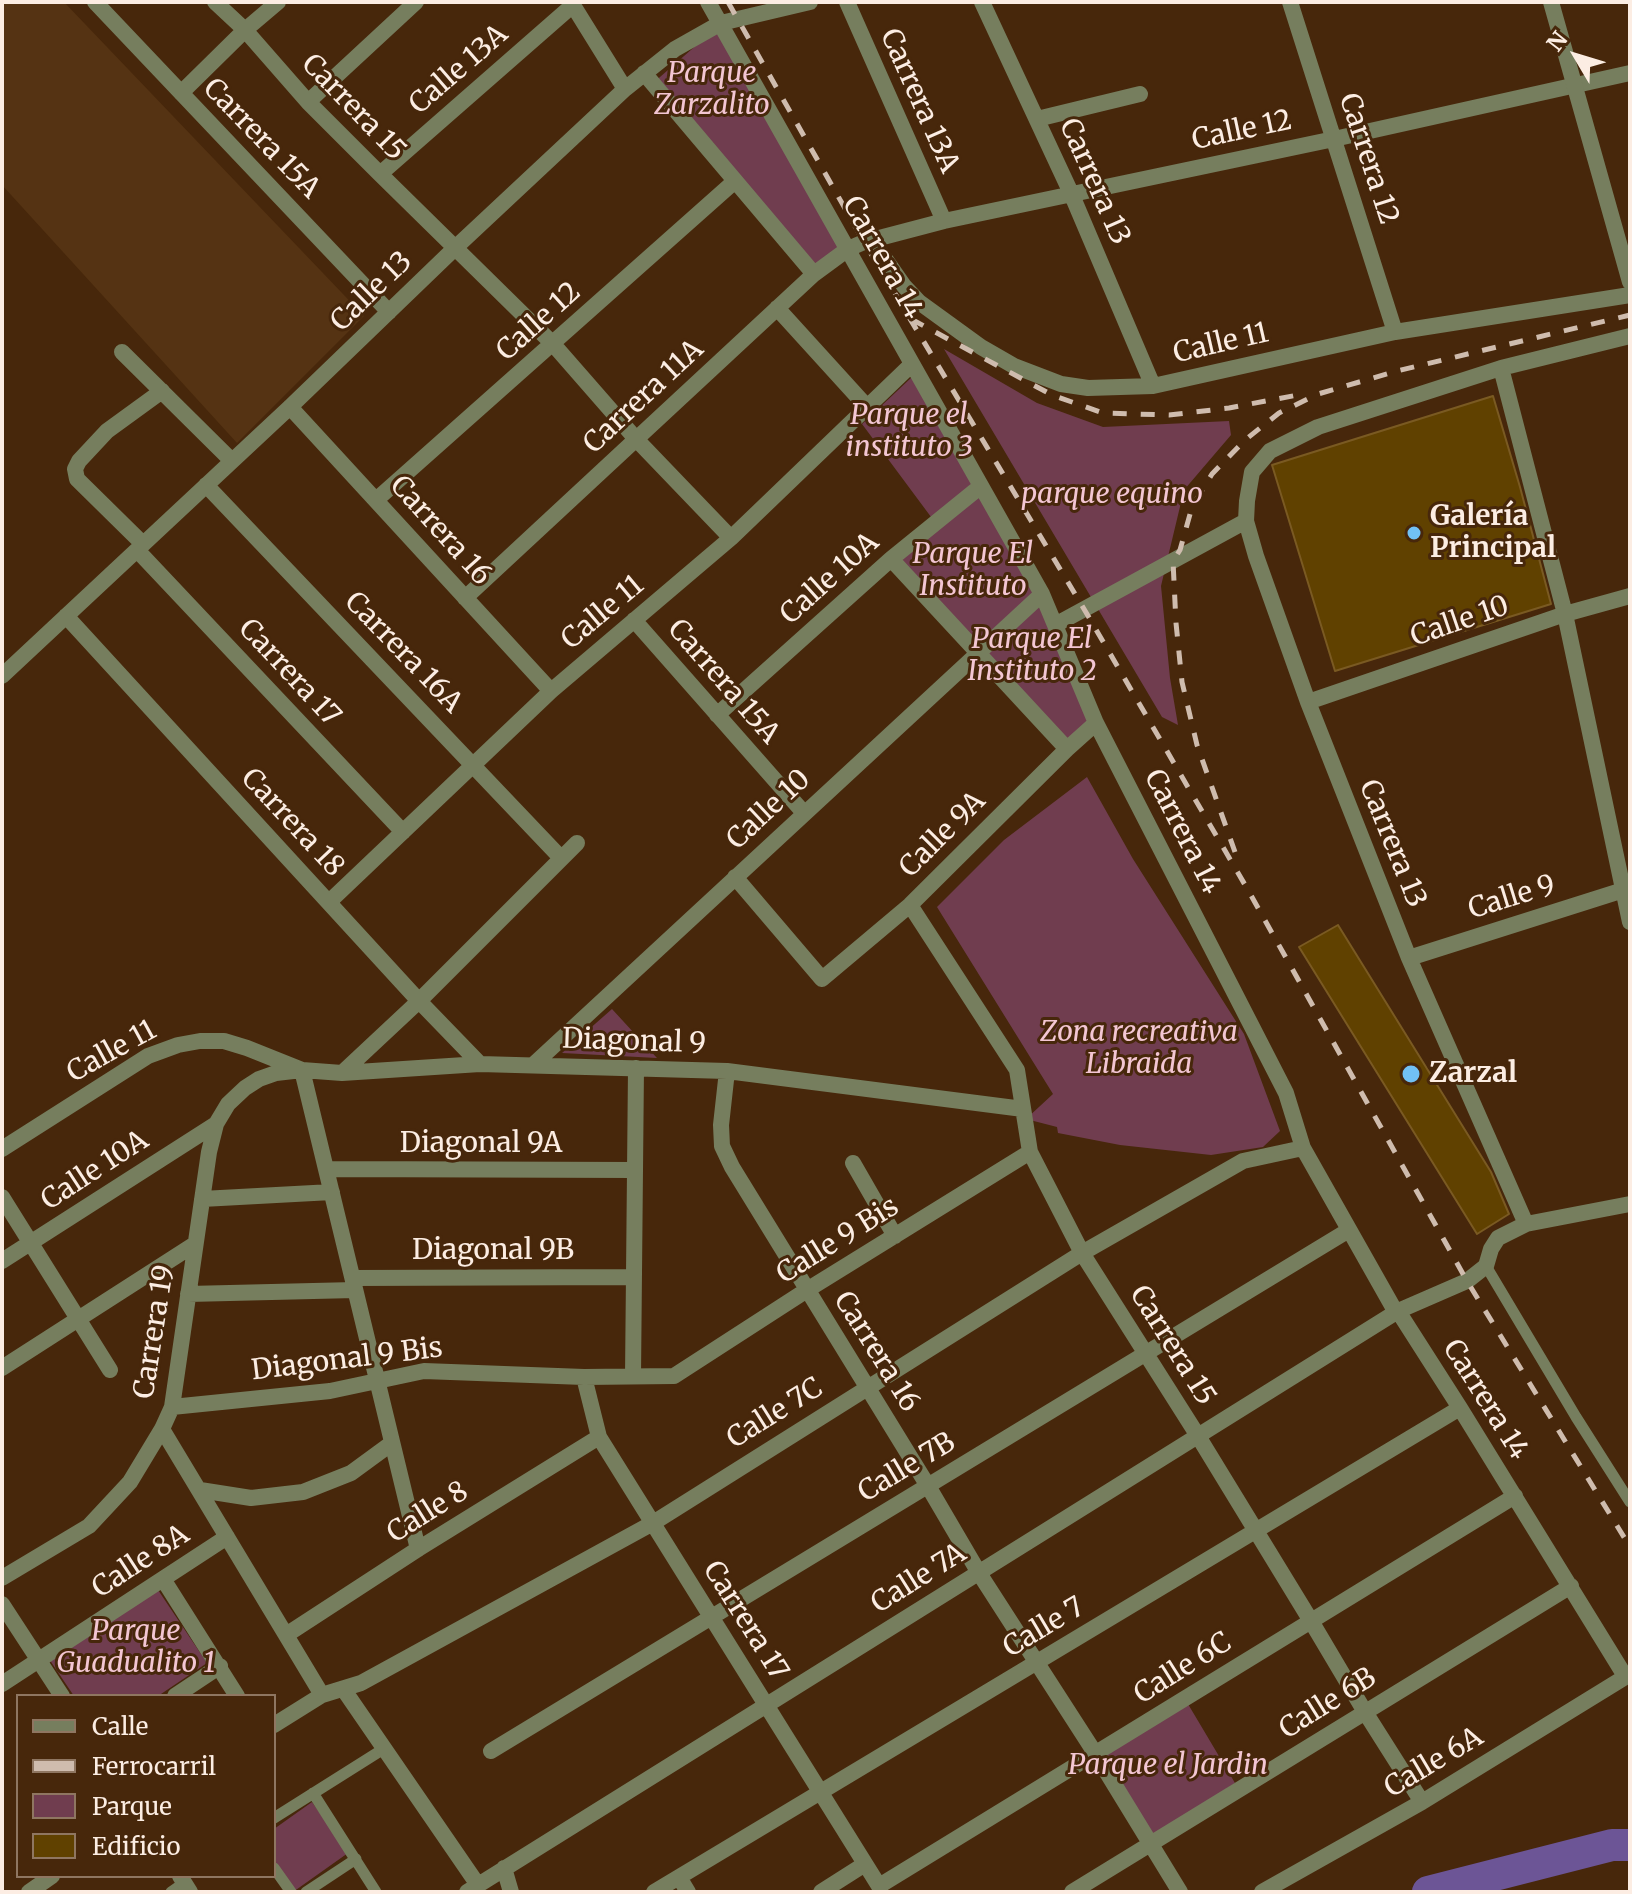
<!DOCTYPE html>
<html>
<head>
<meta charset="utf-8">
<style>
	body { margin:0 }
	#map { position:relative; width:1632px; height:1894px; overflow:hidden; background:#47270b; font-family:Merriweather,serif }
	canvas { display:block }
	.frame { position:absolute; inset:0; border:4px solid #fcede3; pointer-events:none }
	.legend { position:absolute; left:16px; top:1694px; width:260px; height:184px; box-sizing:border-box; background:#47270b; border:2px solid #8f7661; margin:0; padding:10px 14px; list-style:none; font-size:24px; color:#fcede3 }
	.legend li { display:flex; align-items:center; gap:16px; height:40px }
	.legend b { width:40px; border:2px solid #8f7661 }
	.north { position:absolute; left:1536px; top:16px; width:80px; height:80px; -webkit-text-stroke:6px #47270b; paint-order:stroke; rotate:308deg; font-size:22px; font-weight:700; line-height:32px; text-align:center; color:#fcede3 }
	.north::after { content:''; display:block; margin:auto; width:28px; height:36px; background:#fcede3; clip-path:polygon(50% 0,100% 100%,50% 72%,0 100%) }
</style>
</head>
<body>
<div id="map">
<canvas width="1632" height="1894"></canvas>
<div class="frame"></div>
<ul class="legend">
<li><b style="height:10px;background:#767e5e"></b>Calle</li>
<li><b style="height:10px;background:#cfbcae"></b>Ferrocarril</li>
<li><b style="height:22px;background:#703d4f"></b>Parque</li>
<li><b style="height:22px;background:#604100"></b>Edificio</li>
</ul>
<div class="north">N</div>
</div>
<script>
const g = document.querySelector('canvas').getContext('2d');
g.lineJoin = 'round';
function paint(path, color) { g.fillStyle = color; g.fill(path, 'evenodd'); }
const poly = rows => new Path2D(rows.map(r => 'M' + r).join(''));
function trace(path, color, width, dash) { g.strokeStyle = color; g.lineWidth = width; g.lineCap = dash ? 'butt' : 'round'; g.setLineDash(dash || []); g.stroke(path); }
function drawText(font, color, halo, rows, align = 'center') {
  g.font = font + ' Merriweather,serif'; g.lineWidth = 6; g.setLineDash([]); g.textBaseline = 'middle'; g.strokeStyle = halo; g.fillStyle = color; for (const [text, x, y, turn = 0] of rows) {
    g.save(); g.translate(x, y); g.rotate((+turn || 0) * Math.PI / 180); g.textAlign = isNaN(turn) ? turn : align; if (halo) g.strokeText(text, 0, 0); g.fillText(text, 0, 0); g.restore();
  }
}
paint(poly([
	[2,2,64,2,364,316,237,443,2,185]
]), '#553313');
paint(poly([
	[724,28,846,252,818,274,652,84,700,42],
	[944,349,1037,403,1103,427,1229,421,1231,435,1184,490,1161,586,1170,678,1178,725,1162,717],
	[912,377,985,493,1096,723,1067,749,896,560,934,521,862,424],
	[1087,777,1133,859,1244,1034,1280,1131,1263,1147,1211,1155,1120,1145,1058,1133,1057,1127,1026,1119,1053,1094,937,907,1004,840],
	[612,1009,657,1058,562,1053],
	[152,1581,207,1663,158,1696,74,1696,45,1653],
	[1185,1699,1235,1783,1155,1837,1100,1750],
	[312,1802,348,1853,293,1892,274,1865,274,1829]
]), '#703d4f');
trace(poly([
	[1428,1892,1612,1845,1630,1845]
]), '#6c5596', 32);
const building = poly([
	[1493,396,1520,487,1551,604,1335,671,1272,465,1493,396],
	[1338,925,1491,1172,1509,1214,1477,1234,1299,947,1338,925]
]);
paint(building, '#604100');
trace(building, '#7a5a22', 2);
trace(poly([
	[1486,1266,1576,1417,1630,1502],
	[313,1793,376,1892],
	[274,1818,385,1748],
	[274,1868,291,1892],
	[171,1892,184,1883],
	[306,1892,356,1859]
]), '#767e5e', 11);
trace(poly([
	[95,2,389,312],
	[215,2,245,30,308,102,380,174,553,344,636,439,731,538],
	[571,2,625,89],
	[708,2,1042,594,1096,723,1286,1093,1303,1148,1394,1309,1398,1311,1460,1408,1625,1676],
	[847,2,944,221],
	[982,2,1071,193,1153,386],
	[1290,2,1395,332],
	[644,73,814,274],
	[181,93,245,30,278,2],
	[308,102,416,2],
	[1037,119,1140,94],
	[380,174,573,5],
	[872,240,904,286,919,302,981,347,1014,366,1061,384,1088,388,1153,386,1395,332,1630,295],
	[777,308,867,407],
	[122,352,232,461],
	[1501,368,1565,614,1630,922],
	[290,407,551,691],
	[206,485,561,858],
	[376,500,735,181],
	[143,544,77,479,75,469,79,461,107,431,162,391],
	[137,550,403,832],
	[891,559,1067,749],
	[465,598,814,274,848,249,864,242,944,221,1334,139,1630,73],
	[66,616,419,1001,480,1064],
	[634,620,804,813],
	[1055,625,1246,521],
	[2,676,290,407,455,248,625,89,675,49,721,23,810,2],
	[1308,702,1565,614,1630,596],
	[717,715,891,559,981,486],
	[735,877,822,979,910,905,1067,749,1096,723],
	[329,902,551,691,731,538,912,364],
	[910,905,1017,1070,1030,1152,1082,1253,1198,1436,1311,1621,1365,1712,1422,1802],
	[1409,958,1630,888],
	[533,1065,1042,594],
	[727,1071,721,1125,722,1146,732,1167,928,1486,979,1573,1095,1753,1180,1892],
	[342,1073,419,1001,577,843],
	[2,1149,148,1056,178,1045,200,1041,224,1041,247,1048,302,1070,418,1549],
	[853,1163,895,1236],
	[326,1169,635,1170],
	[2,1197,110,1370],
	[202,1199,332,1192],
	[1526,1224,1409,958,1308,702,1256,556,1246,521,1247,501,1252,472,1270,451,1318,427,1501,368,1630,336],
	[2,1261,216,1124],
	[353,1278,634,1277],
	[188,1294,355,1290],
	[2,1368,195,1244],
	[633,1376,636,1068],
	[584,1377,599,1437,879,1886,1515,1496],
	[172,1407,330,1391,424,1371,584,1377,674,1376,807,1290,1030,1152],
	[162,1429,322,1695],
	[200,1490,251,1498,303,1492,351,1473,392,1443],
	[2,1578,89,1526,130,1482,162,1429,172,1407,209,1152,216,1124,228,1104,245,1088,259,1079,276,1073,302,1070,342,1073,480,1064,727,1071,1023,1109],
	[163,1579,237,1696],
	[2,1604,62,1696],
	[286,1635,418,1549,599,1437],
	[2,1684,227,1537],
	[344,1690,478,1885],
	[175,1696,220,1666],
	[274,1725,322,1695,361,1683,653,1523,1082,1253,1243,1161,1303,1148],
	[491,1751,1349,1230],
	[504,1868,511,1892],
	[180,1876,190,1892],
	[679,1877,688,1892],
	[29,1892,52,1876],
	[467,1892,1398,1311,1467,1281,1486,1266,1491,1249,1498,1238,1526,1224,1630,1204],
	[654,1892,1460,1408],
	[821,1892,865,1864],
	[1072,1892,1571,1586],
	[1262,1892,1422,1802,1630,1674]
]), '#767e5e', 16);
trace(poly([
	[1551,2,1630,282]
]), '#767e5e', 16);
trace(poly([
	[728,2,864,242,1084,609,1248,890,1467,1281,1630,1547],
	[911,319,1052,395,1103,413,1169,415,1229,408,1303,394],
	[1235,852,1197,745,1182,682,1176,623,1173,561,1180,550,1192,507,1212,474,1245,440,1279,413,1318,394,1397,371,1630,315]
]), '#cfbcae', 5, [14, 14]);
for (const [x, y, r, color] of [
	[1414,533,8,"#71c1f5"],
	[1411,1074,10,"#71c1f5"]
]) { const dot = new Path2D(); dot.arc(x, y, r, 0, 2 * Math.PI); g.fillStyle = color; g.fill(dot); trace(dot, '#47270b', 3); }
drawText('28px', '#fcede3', '#47270b', [
	["Calle 13A",459,70,-41],
	["Carrera 13A",919,101,66],
	["Carrera 15",353,108,46],
	["Calle 12",1242,131,-12],
	["Carrera 15A",261,139,46],
	["Carrera 12",1368,159,72],
	["Carrera 13",1094,182,66],
	["Carrera 14",882,258,61],
	["Calle 13",372,292,-44],
	["Calle 12",539,322,-42],
	["Calle 11",1221,344,-13],
	["Carrera 11A",644,397,-43],
	["Carrera 16",440,531,48],
	["Calle 10A",830,579,-42],
	["Calle 11",603,613,-40],
	["Calle 10",1460,622,-19],
	["Carrera 16A",403,653,46],
	["Carrera 17",289,673,47],
	["Carrera 15A",723,682,49],
	["Calle 10",769,810,-43],
	["Carrera 18",292,823,47],
	["Carrera 14",1182,832,63],
	["Calle 9A",943,835,-45],
	["Carrera 13",1392,844,68],
	["Calle 9",1512,898,-17],
	["Diagonal 9",634,1042,2],
	["Calle 11",112,1052,-29],
	["Diagonal 9A",481,1144],
	["Calle 10A",95,1171,-33],
	["Calle 9 Bis",838,1241,-32],
	["Diagonal 9B",493,1251],
	["Carrera 19",155,1332,-81],
	["Carrera 15",1172,1346,58],
	["Carrera 16",876,1352,58],
	["Diagonal 9 Bis",347,1360,-7],
	["Carrera 14",1485,1400,58],
	["Calle 7C",775,1414,-32],
	["Calle 7B",907,1468,-31],
	["Calle 8",428,1513,-32],
	["Calle 8A",141,1562,-33],
	["Calle 7A",919,1579,-32],
	["Carrera 17",745,1621,58],
	["Calle 7",1044,1628,-31],
	["Calle 6C",1183,1669,-32],
	["Calle 6B",1328,1704,-32],
	["Calle 6A",1434,1763,-31]
]);
drawText('italic 28px', '#f3c6d3', '#47270b', [
	["Parque",712,74],
	["Zarzalito",712,106],
	["Parque el",909,416],
	["instituto 3",909,448],
	["parque equino",1112,495],
	["Parque El",973,555],
	["Instituto",973,587],
	["Parque El",1032,640],
	["Instituto 2",1032,672],
	["Zona recreativa",1139,1033],
	["Libraida",1139,1065],
	["Parque",136,1632],
	["Guadualito 1",136,1664],
	["Parque el Jardin",1168,1766]
]);
drawText('bold 28px', '#fcede3', '#47270b', [
	["Galería",1430,517],
	["Principal",1430,549],
	["Zarzal",1429,1074]
], 'left');
</script>
</body>
</html>
